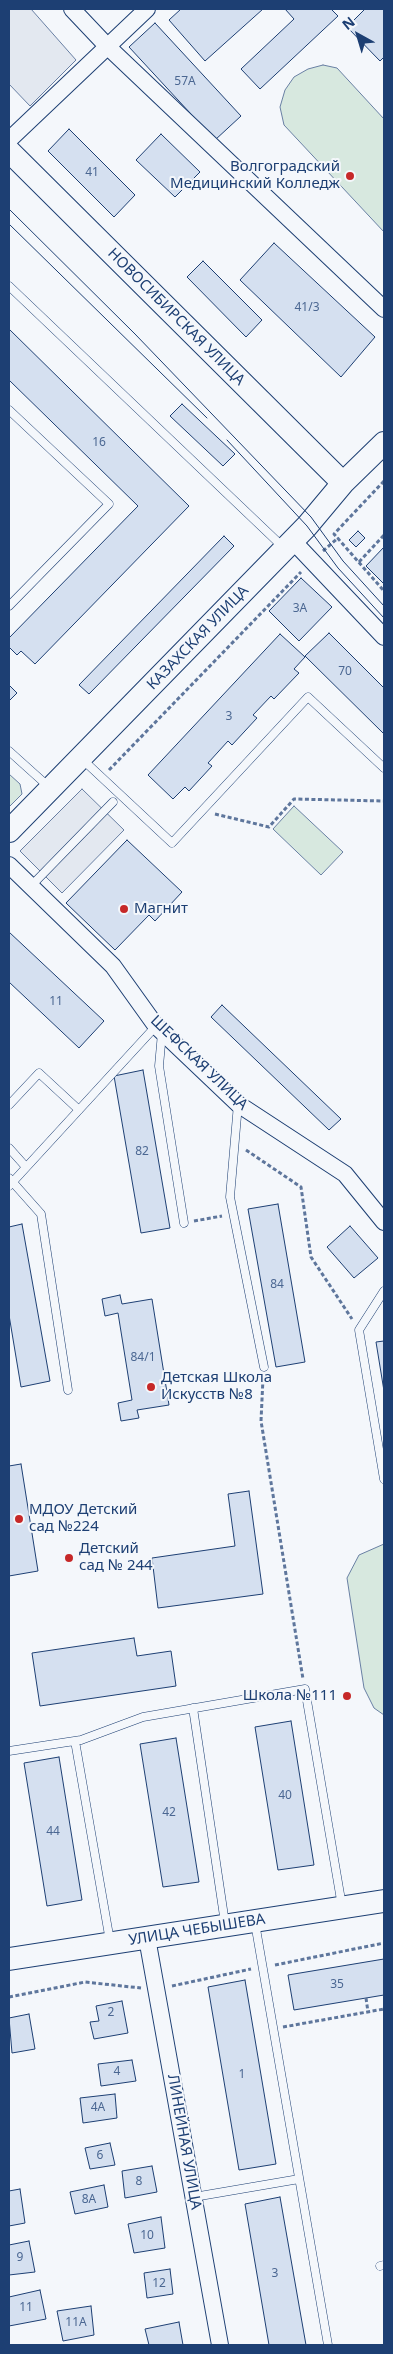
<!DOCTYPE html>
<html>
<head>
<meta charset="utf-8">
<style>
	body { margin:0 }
	#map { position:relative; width:393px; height:2354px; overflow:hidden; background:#f4f7fb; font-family:"Noto Sans",sans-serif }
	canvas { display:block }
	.frame { position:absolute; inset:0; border:10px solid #1d3f73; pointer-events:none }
	.north { position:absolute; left:333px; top:10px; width:50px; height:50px; -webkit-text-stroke:4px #f4f7fb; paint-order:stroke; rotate:321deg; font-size:14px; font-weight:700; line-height:20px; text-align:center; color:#1d3f73 }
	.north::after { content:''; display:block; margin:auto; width:18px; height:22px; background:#1d3f73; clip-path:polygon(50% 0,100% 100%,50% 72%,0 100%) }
</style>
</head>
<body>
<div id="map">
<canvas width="393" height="2354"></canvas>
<div class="frame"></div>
<div class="north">N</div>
</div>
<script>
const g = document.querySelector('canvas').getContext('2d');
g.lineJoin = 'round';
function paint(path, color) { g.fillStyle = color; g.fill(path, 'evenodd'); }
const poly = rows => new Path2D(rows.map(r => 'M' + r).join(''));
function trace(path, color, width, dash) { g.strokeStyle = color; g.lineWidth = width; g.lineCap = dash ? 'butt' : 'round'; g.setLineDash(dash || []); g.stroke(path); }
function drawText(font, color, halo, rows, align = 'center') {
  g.font = font + ' "Noto Sans",sans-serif'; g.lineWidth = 4; g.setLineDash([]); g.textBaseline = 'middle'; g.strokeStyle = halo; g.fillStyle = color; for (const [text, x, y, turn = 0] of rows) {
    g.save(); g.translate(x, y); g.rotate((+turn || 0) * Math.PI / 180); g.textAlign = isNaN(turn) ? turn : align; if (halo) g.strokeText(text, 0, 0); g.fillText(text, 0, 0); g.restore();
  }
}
const green = poly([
	[323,65,337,68,384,119,384,232,284,125,280,107,285,90,294,77,308,69,323,65],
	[9,774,20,784,22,794,9,807,9,774],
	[294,806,343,852,321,875,273,829,294,806],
	[384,1544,384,1715,374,1708,364,1688,347,1578,359,1555,384,1544]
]);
paint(green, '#d7e8df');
trace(green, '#687fa3', 1);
const parking = poly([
	[9,9,31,9,76,60,30,106,9,84,9,9],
	[82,789,124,830,62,893,20,851,82,789]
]);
paint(parking, '#e3e8f0');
trace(parking, '#687fa3', 1);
const building = poly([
	[181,9,263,9,205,61,169,20,181,9],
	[285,9,331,9,338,16,260,89,241,69,294,19,285,9],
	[365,9,384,9,384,57,380,61,347,27,365,9],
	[155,23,241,116,215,140,129,47,155,23],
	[69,129,135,195,114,217,48,151,69,129],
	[161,134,200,172,175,197,136,160,161,134],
	[274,243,375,337,341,377,240,280,274,243],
	[203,261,262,320,246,337,187,277,203,261],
	[9,329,189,506,35,664,21,651,17,655,9,647,9,638,138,506,9,380,9,329],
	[182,404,235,454,223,466,170,416,182,404],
	[358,531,365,538,356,547,349,540,358,531],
	[224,536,234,546,89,694,79,685,224,536],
	[384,547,384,584,366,566,384,547],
	[301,578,332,607,299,641,269,611,301,578],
	[329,633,384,688,384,734,305,656,329,633],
	[280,634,305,657,294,669,299,673,274,699,271,696,253,715,257,718,232,745,228,741,208,763,212,766,189,791,185,787,173,799,148,775,280,634],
	[9,685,17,693,9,701,9,685],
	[127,840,182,892,155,921,149,915,115,950,66,903,127,840],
	[9,932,104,1021,79,1048,9,982,9,932],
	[222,1005,341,1119,329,1130,211,1017,222,1005],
	[143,1070,170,1228,141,1233,114,1076,143,1070],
	[278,1204,305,1362,276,1367,248,1209,278,1204],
	[22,1224,50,1381,21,1387,9,1315,9,1227,22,1224],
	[350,1226,378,1258,354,1278,327,1247,350,1226],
	[120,1295,122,1304,152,1299,169,1405,137,1410,139,1418,121,1421,118,1403,132,1400,118,1313,105,1316,102,1299,120,1295],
	[384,1341,384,1391,376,1342,384,1341],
	[21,1464,38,1571,9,1576,9,1466,21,1464],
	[249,1491,263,1594,158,1608,152,1558,235,1546,228,1494,249,1491],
	[134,1638,137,1656,171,1651,176,1686,40,1706,32,1653,134,1638],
	[291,1721,314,1865,278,1870,255,1727,291,1721],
	[176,1738,199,1882,163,1887,140,1744,176,1738],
	[59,1757,82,1900,47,1906,24,1763,59,1757],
	[384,1959,384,1995,294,2010,288,1975,384,1959],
	[245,1980,276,2164,239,2170,208,1987,245,1980],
	[122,2001,128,2033,94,2039,90,2022,99,2021,96,2006,122,2001],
	[29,2014,35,2049,12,2053,9,2018,29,2014],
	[132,2060,136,2081,101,2086,98,2064,132,2060],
	[115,2094,117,2118,83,2123,80,2098,115,2094],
	[110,2143,115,2165,90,2169,85,2148,110,2143],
	[152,2166,157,2192,125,2198,122,2171,152,2166],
	[104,2185,108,2207,75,2214,70,2192,104,2185],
	[20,2189,25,2223,9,2226,9,2191,20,2189],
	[280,2197,306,2345,269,2345,245,2204,280,2197],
	[161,2217,165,2248,134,2253,128,2224,161,2217],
	[29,2241,35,2272,9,2275,9,2245,29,2241],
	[170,2269,173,2294,147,2298,144,2273,170,2269],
	[40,2290,46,2319,9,2326,9,2297,40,2290],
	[91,2306,94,2335,63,2341,57,2311,91,2306],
	[179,2322,183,2345,149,2345,145,2329,179,2322]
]);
paint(building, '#d5e0f0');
trace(building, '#1d3f73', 1);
const lane = poly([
	[9,286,283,547],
	[9,410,109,504,9,606],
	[9,751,49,787],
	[82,759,172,843,308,697,384,768],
	[31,886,113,802],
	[162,1033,159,1066,184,1223],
	[238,1104,230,1197,264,1367],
	[9,1105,39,1073,79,1110],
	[9,1148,26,1167],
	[9,1178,41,1214,68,1390],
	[9,1186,156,1026],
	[384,1479,359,1330,384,1291],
	[193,1708,225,1923],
	[75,1741,110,1941],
	[9,1751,81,1740,143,1717,305,1689,342,1906],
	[255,1923,328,2345],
	[194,2197,299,2179],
	[380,2266,384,2265]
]);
const street = poly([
	[72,9,107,46,384,309],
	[9,140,147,9],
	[293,541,384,637],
	[9,865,113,966,156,1026,238,1104,345,1174,384,1222],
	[147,1938,220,2345]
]);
const secondary = poly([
	[9,151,343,483],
	[9,831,307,526,343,483,384,443],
	[9,1959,384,1901]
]);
trace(lane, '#1d3f73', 9);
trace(street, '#1d3f73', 18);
trace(secondary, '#1d3f73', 24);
trace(poly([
	[384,481,334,534,384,591],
	[323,551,338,538],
	[359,562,384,535],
	[109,770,301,572],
	[215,814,269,827,294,799,384,801],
	[246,1150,301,1187,311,1257,352,1319],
	[194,1221,222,1216],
	[263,1378,261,1421,303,1679],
	[275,1965,384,1943],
	[172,1986,251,1969],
	[9,1997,85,1982,141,1988],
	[366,1998,368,2012],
	[283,2027,384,2009]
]), '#5e769c', 3, [4, 2.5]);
trace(lane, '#f4f7fb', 8);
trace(street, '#f4f7fb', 16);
trace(secondary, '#f4f7fb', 22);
trace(poly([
	[9,209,135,334,311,517,343,561,384,606],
	[9,224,207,418],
	[227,440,307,526,338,568,384,618]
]), '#1d3f73', 1);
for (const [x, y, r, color] of [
	[350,176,5,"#c62828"],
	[124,909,5,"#c62828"],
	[151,1387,5,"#c62828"],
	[19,1519,5,"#c62828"],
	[69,1558,5,"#c62828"],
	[347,1696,5,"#c62828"]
]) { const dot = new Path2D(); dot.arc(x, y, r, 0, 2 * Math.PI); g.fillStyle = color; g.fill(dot); trace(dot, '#f4f7fb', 2); }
drawText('12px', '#4b6792', null, [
	["57А",185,82],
	["41",92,173],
	["41/3",307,308],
	["16",99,443],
	["3А",300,609],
	["70",345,672],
	["3",229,717],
	["11",56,1002],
	["82",142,1152],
	["84",277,1285],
	["84/1",143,1358],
	["40",285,1796],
	["42",169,1813],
	["44",53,1832],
	["35",337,1985],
	["2",111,2013],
	["4",117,2072],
	["1",242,2075],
	["4А",98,2108],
	["6",100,2156],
	["8",139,2182],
	["8А",89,2200],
	["10",147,2236],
	["9",20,2258],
	["3",275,2274],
	["12",159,2284],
	["11",26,2308],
	["11А",76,2323]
]);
drawText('15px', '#1d3f73', '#f4f7fb', [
	["Волгоградский",340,167,"right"],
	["Медицинский Колледж",340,184,"right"],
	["Магнит",134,909],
	["Детская Школа",161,1378],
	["Искусств №8",161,1395],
	["МДОУ Детский",29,1510],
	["сад №224",29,1527],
	["Детский",79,1549],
	["сад № 244",79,1566],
	["Школа №111",337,1696,"right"]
], 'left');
drawText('15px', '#1d3f73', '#f4f7fb', [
	["НОВОСИБИРСКАЯ УЛИЦА",176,317,45],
	["КАЗАХСКАЯ УЛИЦА",198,638,-46],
	["ШЕФСКАЯ УЛИЦА",199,1063,44],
	["УЛИЦА ЧЕБЫШЕВА",197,1930,-9],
	["ЛИНЕЙНАЯ УЛИЦА",184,2142,80]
]);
</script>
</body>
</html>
